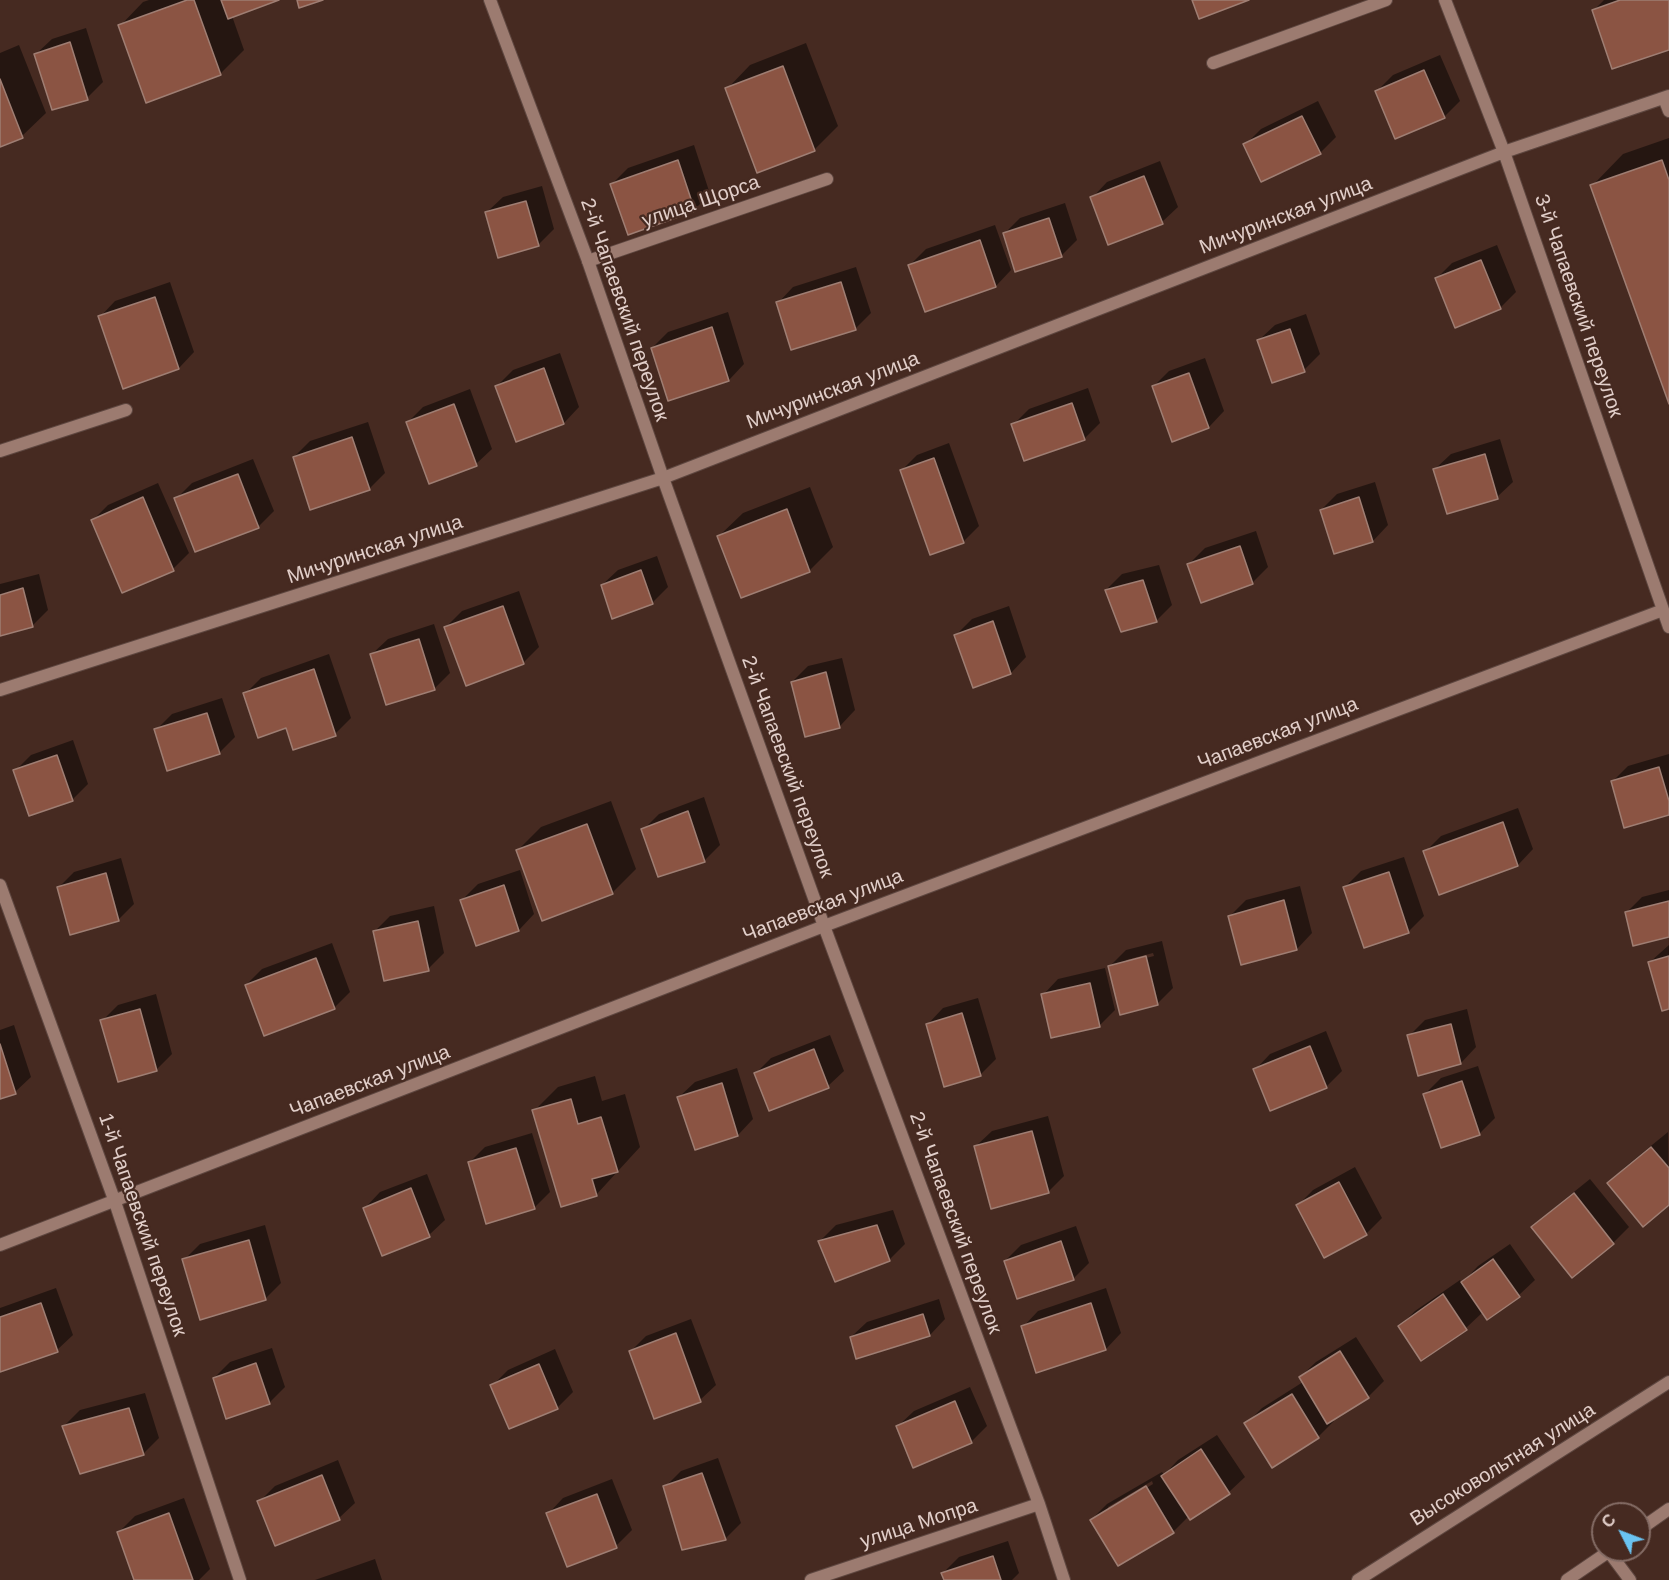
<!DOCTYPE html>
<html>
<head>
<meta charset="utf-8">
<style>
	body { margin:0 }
	#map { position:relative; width:1669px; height:1580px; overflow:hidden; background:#462a21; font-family:Helvetica,sans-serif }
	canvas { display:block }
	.north { position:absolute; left:1591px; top:1502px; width:60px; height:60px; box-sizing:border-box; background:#462a21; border:2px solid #846c65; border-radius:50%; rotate:312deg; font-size:16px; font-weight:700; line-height:24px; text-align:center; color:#e2cfca }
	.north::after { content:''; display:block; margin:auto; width:21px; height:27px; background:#6ac3f1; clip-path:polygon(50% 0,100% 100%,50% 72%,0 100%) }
</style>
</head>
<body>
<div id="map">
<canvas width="1669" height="1580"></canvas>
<div class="north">С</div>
</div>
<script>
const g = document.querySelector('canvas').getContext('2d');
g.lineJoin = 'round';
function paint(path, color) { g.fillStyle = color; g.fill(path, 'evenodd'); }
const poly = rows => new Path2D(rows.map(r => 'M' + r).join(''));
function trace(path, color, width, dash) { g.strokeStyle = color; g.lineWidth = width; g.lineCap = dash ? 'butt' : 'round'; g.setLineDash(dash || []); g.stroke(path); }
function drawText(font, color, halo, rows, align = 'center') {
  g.font = font + ' Helvetica,sans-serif'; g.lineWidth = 4.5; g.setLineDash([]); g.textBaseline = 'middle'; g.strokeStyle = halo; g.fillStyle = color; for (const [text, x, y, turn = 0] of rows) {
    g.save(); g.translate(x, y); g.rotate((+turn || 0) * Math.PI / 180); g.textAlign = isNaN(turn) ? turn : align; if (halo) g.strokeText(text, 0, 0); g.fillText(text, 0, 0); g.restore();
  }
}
paint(poly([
	[149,0,275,0,232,16,244,50,220,74,120,26,143,2],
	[1604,0,1669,0,1669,48,1594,10],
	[86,28,103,82,87,98,36,54,52,39],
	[806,43,838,126,814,150,727,89,750,65],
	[19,45,46,113,22,136,0,145,0,53],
	[1440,55,1460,101,1444,117,1377,91,1393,75],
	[1318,101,1336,137,1320,153,1245,145,1261,129],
	[1669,138,1669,400,1592,186,1623,154],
	[694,145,710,194,694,210,612,184,628,168],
	[1160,161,1178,207,1162,222,1092,198,1107,182],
	[542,186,554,229,538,245,487,212,503,197],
	[1065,203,1077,240,1061,256,1004,234,1020,218],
	[995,225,1011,270,996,286,926,311,910,265,926,249],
	[1497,245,1516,292,1500,308,1437,278,1452,263],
	[856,267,871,313,855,329,778,303,793,287],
	[170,282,194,352,179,368,100,317,115,301],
	[728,312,744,364,729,380,652,348,668,332],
	[1306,314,1320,354,1304,370,1259,340,1275,325],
	[560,353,579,407,564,423,497,386,513,370],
	[1205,358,1224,411,1209,427,1173,440,1153,387,1169,371],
	[1088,388,1100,423,1084,439,1013,425,1029,409],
	[470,389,492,449,476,464,408,422,423,407],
	[368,422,385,473,369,489,294,457,310,441],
	[1500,439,1513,482,1497,497,1435,469,1451,454],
	[949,443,979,526,963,542,901,471,917,455],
	[253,459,274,511,258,527,176,499,192,483],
	[1375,482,1388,525,1373,541,1321,510,1337,494],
	[158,483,189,553,173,569,123,591,93,520,108,505],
	[810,487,833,547,809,571,719,536,743,513],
	[1256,531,1268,567,1252,583,1189,564,1205,548],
	[657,556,668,587,652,603,602,585,618,570],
	[1159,565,1172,605,1156,621,1106,590,1122,574],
	[39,574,48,610,32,626,0,634,0,584],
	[519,591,539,647,523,663,446,627,462,611],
	[1009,606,1026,657,1011,673,956,635,972,619],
	[434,624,450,673,434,689,372,654,388,639],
	[329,654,351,718,335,734,287,726,245,694,261,678],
	[842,658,855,710,840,726,806,735,792,682,808,666],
	[222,698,235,737,219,753,156,730,172,714],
	[73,740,88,784,72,800,15,771,31,755],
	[1669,754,1669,813,1612,782,1628,766],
	[704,797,720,845,704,861,643,830,659,814],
	[611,801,636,869,612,893,518,850,541,827],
	[1518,808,1533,849,1518,865,1425,852,1441,836],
	[1404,857,1424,916,1408,932,1345,887,1361,871],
	[121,858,134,904,118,920,59,887,74,872],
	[520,870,534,914,519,930,462,900,478,884],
	[1300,886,1312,933,1297,949,1230,916,1246,900],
	[1669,890,1669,936,1627,912,1642,897],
	[434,906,444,953,428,969,375,931,390,916],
	[1162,941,1173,988,1157,1004,1110,966,1126,950],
	[1153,953,1154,956,1126,963,1126,960],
	[332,943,350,992,334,1008,246,985,262,969],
	[1669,945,1669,1007,1650,962],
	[1105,968,1115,1010,1099,1026,1043,995,1058,979],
	[156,994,172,1054,157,1069,119,1080,102,1021,118,1005],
	[978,998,996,1059,980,1075,928,1024,943,1008],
	[1467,1009,1476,1047,1461,1063,1419,1074,1409,1036,1425,1020],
	[14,1025,31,1077,15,1092,0,1097,0,1030],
	[1326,1031,1342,1071,1326,1087,1255,1070,1270,1054],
	[830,1035,844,1071,828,1086,756,1073,771,1058],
	[1478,1066,1495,1118,1479,1134,1425,1094,1441,1078],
	[737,1068,753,1119,738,1135,679,1097,695,1082],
	[595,1076,602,1101,625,1094,640,1147,596,1195,534,1111,558,1087],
	[1048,1116,1064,1176,1048,1192,976,1146,992,1131],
	[1668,1132,1669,1203,1609,1183,1625,1167],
	[532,1133,550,1192,534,1208,469,1163,485,1147],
	[1355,1167,1382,1218,1366,1234,1298,1205,1313,1190],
	[427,1174,445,1220,429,1235,383,1254,365,1208,380,1192],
	[1590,1179,1629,1227,1613,1243,1572,1276,1533,1228,1549,1212],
	[893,1210,905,1244,889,1260,820,1241,836,1225],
	[265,1225,281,1283,265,1299,184,1260,200,1244],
	[1076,1226,1089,1263,1073,1279,1005,1261,1021,1245],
	[1510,1244,1535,1280,1519,1295,1488,1318,1483,1312,1466,1328,1422,1359,1400,1326,1415,1311,1460,1280,1462,1283,1478,1266],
	[56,1288,73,1335,57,1350,0,1370,0,1308],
	[1106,1288,1121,1333,1106,1349,1023,1327,1038,1311],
	[939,1299,945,1319,930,1335,851,1337,867,1322],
	[691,1319,716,1385,700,1400,630,1352,646,1336],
	[1356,1337,1384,1381,1368,1397,1333,1419,1334,1421,1318,1437,1272,1466,1246,1424,1262,1408,1303,1382,1300,1377,1316,1362],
	[272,1348,285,1387,269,1403,214,1378,230,1362],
	[555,1349,573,1392,558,1407,510,1428,492,1386,508,1370],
	[970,1387,987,1426,971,1442,898,1426,914,1411],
	[145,1393,159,1438,143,1454,64,1426,80,1410],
	[1217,1435,1245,1477,1229,1492,1190,1518,1189,1516,1173,1532,1091,1520,1107,1504,1162,1472,1164,1475,1178,1460],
	[1152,1481,1153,1484,1108,1511,1108,1507],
	[718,1458,741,1523,725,1539,665,1487,681,1471],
	[338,1460,355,1503,339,1518,259,1502,275,1486],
	[612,1479,632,1530,616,1546,548,1514,563,1498],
	[184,1498,210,1569,199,1580,136,1580,119,1532,135,1516],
	[1008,1541,1019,1573,1012,1580,945,1580,943,1573,959,1557],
	[375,1559,382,1580,315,1580]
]), '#0007');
const building = poly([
	[187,0,194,0,221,75,146,103,118,25,187,0],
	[221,0,279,0,228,19,221,0],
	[297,0,323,0,299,8,297,0],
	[1192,0,1249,0,1199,19,1192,0],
	[1620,0,1669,0,1669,50,1612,69,1592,10,1620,0],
	[70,42,88,100,52,110,34,54,70,42],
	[783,66,815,151,757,173,725,88,783,66],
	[1424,70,1445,118,1395,139,1375,91,1424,70],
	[0,79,23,138,0,147,0,79],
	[1302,116,1321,154,1261,182,1243,144,1302,116],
	[678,160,695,211,628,235,610,184,678,160],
	[1662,160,1669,180,1669,404,1590,185,1662,160],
	[1144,176,1163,224,1108,245,1090,197,1144,176],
	[526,201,539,246,498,258,485,212,526,201],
	[1049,218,1062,257,1015,272,1003,233,1049,218],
	[980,240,996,287,925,312,908,265,980,240],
	[1481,260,1501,309,1455,328,1435,278,1481,260],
	[841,282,856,330,791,350,776,302,841,282],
	[155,297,179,369,123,389,98,316,155,297],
	[712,327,729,381,668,401,651,348,712,327],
	[1290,329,1305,372,1272,383,1257,340,1290,329],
	[544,368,564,424,516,442,495,386,544,368],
	[1189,373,1209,428,1172,442,1152,386,1189,373],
	[1072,403,1085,440,1024,461,1011,424,1072,403],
	[454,404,477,466,429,484,406,422,454,404],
	[352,437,370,490,310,510,293,457,352,437],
	[1485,454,1498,499,1447,514,1433,469,1485,454],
	[934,458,964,543,930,555,900,470,934,458],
	[238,474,259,528,195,552,174,498,238,474],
	[143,497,174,571,122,593,91,520,143,497],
	[1359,497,1373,542,1334,554,1320,510,1359,497],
	[787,509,810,572,741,598,717,536,787,509],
	[1240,546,1253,584,1201,603,1187,564,1240,546],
	[641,570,653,604,612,619,601,585,641,570],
	[1143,580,1157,622,1121,632,1105,590,1143,580],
	[23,588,33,627,0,636,0,595,23,588],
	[503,606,524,664,466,686,444,627,503,606],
	[993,621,1011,674,973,688,954,635,993,621],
	[419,639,435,690,386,705,370,654,419,639],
	[314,669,336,736,293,750,286,728,258,738,243,693,314,669],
	[826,672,840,728,805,737,791,682,826,672],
	[207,713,220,754,167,771,154,729,207,713],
	[57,755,73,801,29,816,13,770,57,755],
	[1659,767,1669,801,1669,815,1624,828,1611,781,1659,767],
	[688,811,705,862,658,877,641,829,688,811],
	[1503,822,1518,866,1439,895,1423,851,1503,822],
	[587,824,613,894,542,921,516,850,587,824],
	[1389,872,1409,933,1364,948,1343,887,1389,872],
	[106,873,119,921,70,935,57,887,106,873],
	[504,885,519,931,476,946,460,900,504,885],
	[1284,900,1297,950,1241,965,1228,916,1284,900],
	[1669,901,1669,937,1633,946,1625,912,1669,901],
	[418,921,429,971,384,981,373,931,418,921],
	[1146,956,1158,1005,1120,1015,1108,966,1146,956],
	[1669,956,1669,1009,1662,1011,1648,962,1669,956],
	[316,958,335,1009,264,1036,245,985,316,958],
	[1090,983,1100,1027,1051,1038,1041,994,1090,983],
	[140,1009,157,1071,118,1082,100,1020,140,1009],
	[962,1013,981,1076,944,1087,926,1024,962,1013],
	[1451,1024,1461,1064,1418,1076,1407,1035,1451,1024],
	[0,1044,16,1094,0,1099,0,1044],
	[1310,1046,1327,1088,1270,1111,1253,1069,1310,1046],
	[814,1049,829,1088,769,1111,754,1073,814,1049],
	[1462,1081,1480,1135,1441,1148,1423,1094,1462,1081],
	[722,1083,738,1136,695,1150,677,1097,722,1083],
	[571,1099,578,1124,601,1117,618,1172,592,1179,597,1196,561,1207,532,1110,571,1099],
	[1032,1131,1049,1193,991,1209,974,1146,1032,1131],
	[1651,1147,1669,1168,1669,1205,1643,1227,1607,1183,1651,1147],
	[516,1148,535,1209,486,1224,468,1162,516,1148],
	[1339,1182,1367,1235,1324,1258,1296,1205,1339,1182],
	[411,1188,430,1237,382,1256,363,1208,411,1188],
	[1574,1193,1614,1244,1572,1278,1531,1227,1574,1193],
	[877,1225,890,1261,835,1282,818,1241,877,1225],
	[249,1240,266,1300,200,1320,182,1259,249,1240],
	[1061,1241,1074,1280,1017,1299,1004,1261,1061,1241],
	[1493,1259,1520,1297,1487,1320,1461,1282,1493,1259],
	[1443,1294,1467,1330,1421,1361,1398,1326,1443,1294],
	[41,1303,58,1352,0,1372,0,1317,41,1303],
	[1091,1303,1106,1350,1036,1373,1021,1326,1091,1303],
	[923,1314,930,1336,856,1359,850,1337,923,1314],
	[676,1333,701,1402,654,1419,629,1351,676,1333],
	[1340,1351,1369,1398,1327,1424,1299,1377,1340,1351],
	[256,1363,270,1404,226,1419,213,1378,256,1363],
	[539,1364,558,1409,509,1429,490,1385,539,1364],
	[1292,1394,1319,1438,1272,1468,1244,1423,1292,1394],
	[955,1401,972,1443,913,1468,896,1426,955,1401],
	[129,1408,144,1455,80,1474,62,1426,129,1408],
	[1201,1449,1230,1494,1190,1520,1161,1476,1201,1449],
	[702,1473,726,1540,682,1550,663,1486,702,1473],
	[322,1475,340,1520,275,1546,257,1501,322,1475],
	[1146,1486,1174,1533,1118,1566,1090,1520,1146,1486],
	[597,1494,617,1548,567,1567,546,1513,597,1494],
	[169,1513,193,1580,134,1580,117,1532,169,1513],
	[993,1556,1001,1580,944,1580,941,1573,993,1556]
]);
paint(building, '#8b5443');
trace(building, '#9f7e73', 1.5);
const service = poly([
	[1213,63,1386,0],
	[588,261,827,179],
	[0,451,126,410]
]);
const minor = poly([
	[490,0,588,261,663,478,824,926,1039,1504,1064,1580],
	[1445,0,1504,152,1669,627],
	[1664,98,1669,111],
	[0,690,663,478,1504,152,1669,96],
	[0,885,115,1202,240,1580],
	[0,1245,824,926,1663,610],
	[1639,1530,1669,1509],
	[1609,1552,1630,1580],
	[811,1580,1039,1504],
	[1358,1580,1669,1382],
	[1567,1580,1611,1550]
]);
trace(service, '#5e4740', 14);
trace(minor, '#5e4740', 14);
trace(service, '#9c7b70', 12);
trace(minor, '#9c7b70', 12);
drawText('20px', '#e2cfca', '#462a21', [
	["улица Щорса",701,202,-19],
	["Мичуринская улица",1286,216,-21],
	["3-й Чапаевский переулок",1578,306,71],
	["2-й Чапаевский переулок",624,310,71],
	["Мичуринская улица",833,391,-21],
	["Мичуринская улица",375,550,-18],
	["Чапаевская улица",1278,734,-21],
	["2-й Чапаевский переулок",787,767,70],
	["Чапаевская улица",823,906,-21],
	["Чапаевская улица",370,1082,-21],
	["2-й Чапаевский переулок",955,1223,70],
	["1-й Чапаевский переулок",142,1225,71],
	["Высоковольтная улица",1503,1465,-32],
	["улица Мопра",919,1524,-18]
]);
</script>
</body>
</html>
